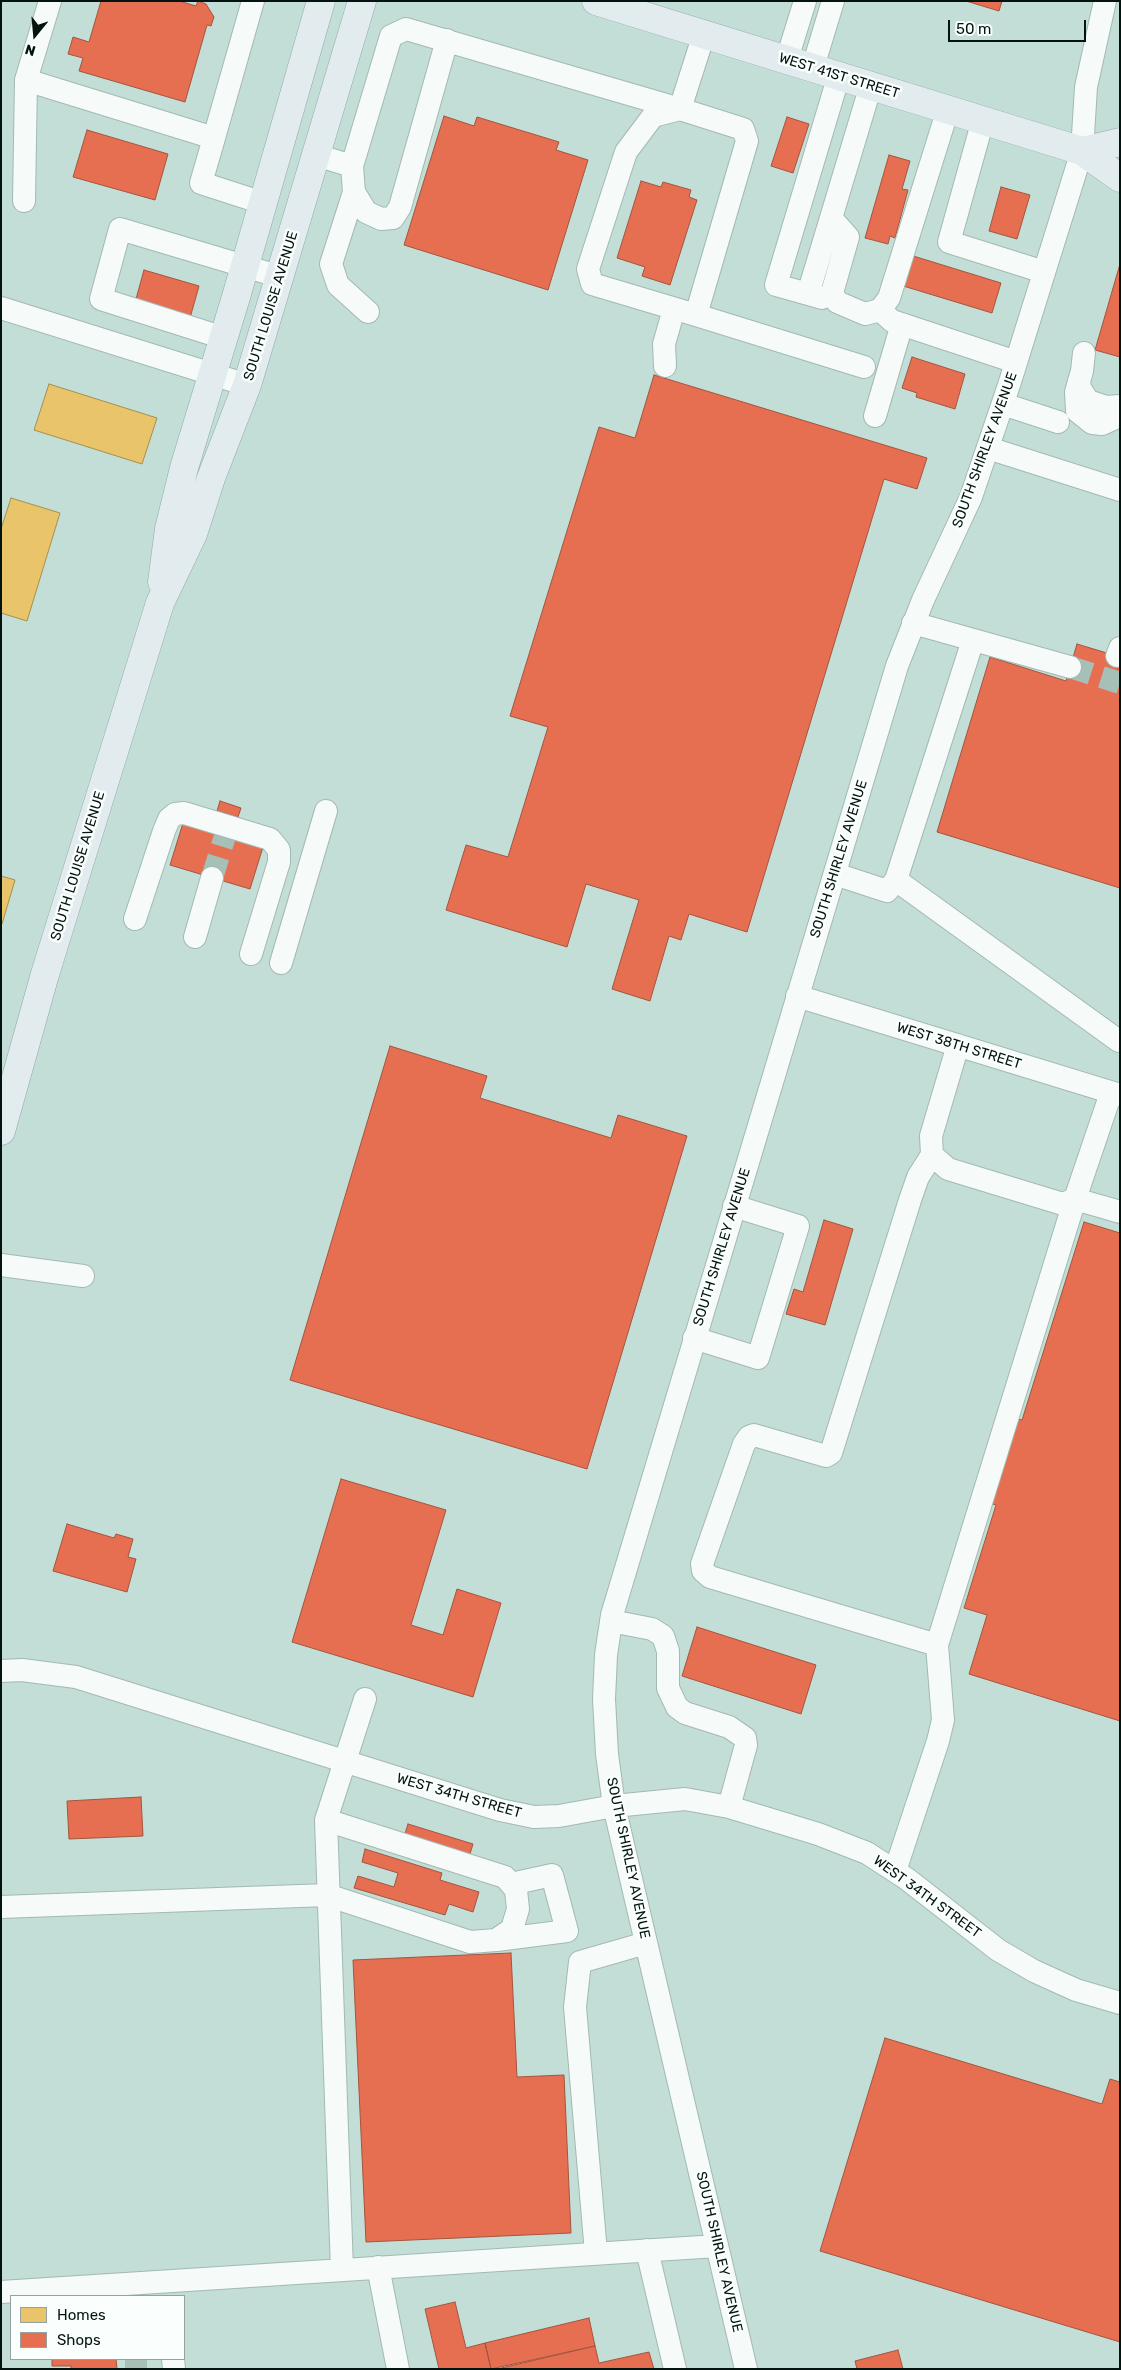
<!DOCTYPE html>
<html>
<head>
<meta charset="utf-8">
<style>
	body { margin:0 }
	#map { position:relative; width:1121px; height:2370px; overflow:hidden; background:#c3ded6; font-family:Rubik,sans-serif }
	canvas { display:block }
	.frame { position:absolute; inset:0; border:2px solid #031410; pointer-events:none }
	.legend { position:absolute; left:10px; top:2295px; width:175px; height:65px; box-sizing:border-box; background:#fafffd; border:1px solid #97a19e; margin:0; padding:6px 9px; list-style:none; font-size:15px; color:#031410 }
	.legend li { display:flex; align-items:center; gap:10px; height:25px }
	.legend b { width:25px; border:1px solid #97a19e }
	.north { position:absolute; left:10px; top:10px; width:50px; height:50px; -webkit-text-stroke:4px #fafffd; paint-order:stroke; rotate:197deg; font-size:14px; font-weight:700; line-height:20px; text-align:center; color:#031410 }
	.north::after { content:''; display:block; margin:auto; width:18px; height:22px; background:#031410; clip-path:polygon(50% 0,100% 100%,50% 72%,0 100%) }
	.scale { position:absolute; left:948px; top:20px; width:138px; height:22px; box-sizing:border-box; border:2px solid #031410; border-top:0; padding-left:6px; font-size:15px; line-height:18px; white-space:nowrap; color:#031410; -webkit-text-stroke:4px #fafffd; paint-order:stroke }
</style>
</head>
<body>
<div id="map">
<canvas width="1121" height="2370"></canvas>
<div class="frame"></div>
<ul class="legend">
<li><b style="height:14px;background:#e9c46a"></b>Homes</li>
<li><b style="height:14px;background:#e76f51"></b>Shops</li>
</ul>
<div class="north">N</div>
<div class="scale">50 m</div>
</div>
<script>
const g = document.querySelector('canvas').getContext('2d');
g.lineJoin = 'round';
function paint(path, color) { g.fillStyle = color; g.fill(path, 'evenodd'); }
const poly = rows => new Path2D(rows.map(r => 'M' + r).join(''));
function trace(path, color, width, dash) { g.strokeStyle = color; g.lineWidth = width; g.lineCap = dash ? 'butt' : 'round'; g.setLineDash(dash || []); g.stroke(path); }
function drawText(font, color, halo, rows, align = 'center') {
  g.font = font + ' Rubik,sans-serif'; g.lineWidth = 5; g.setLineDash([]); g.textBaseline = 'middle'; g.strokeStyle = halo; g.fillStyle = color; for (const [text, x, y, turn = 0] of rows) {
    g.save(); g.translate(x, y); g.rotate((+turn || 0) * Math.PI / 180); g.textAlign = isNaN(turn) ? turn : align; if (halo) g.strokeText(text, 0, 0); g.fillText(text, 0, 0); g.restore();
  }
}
const homes = poly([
	[49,384,157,418,142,464,34,430,49,384],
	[11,498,60,513,27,621,1,613,1,529,11,498],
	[1,876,15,880,2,924,1,924,1,876]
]);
paint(homes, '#e9c46a');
trace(homes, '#a48f4f', 1);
const shops = poly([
	[101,1,179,1,196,6,198,1,206,4,214,17,211,26,207,25,185,102,79,71,83,58,68,54,73,37,89,42,101,1],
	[966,1,1002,1,999,11,966,1],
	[444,116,474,126,477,117,559,142,556,150,588,160,548,290,404,245,444,116],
	[787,117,809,124,793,173,771,166,787,117],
	[87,130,168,154,155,200,73,177,87,130],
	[889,155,910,161,902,189,908,190,895,238,890,236,888,244,865,238,889,155],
	[641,181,661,187,663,182,691,190,689,197,697,200,670,285,642,276,645,267,617,258,641,181],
	[1001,187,1030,195,1017,239,989,231,1001,187],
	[910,255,1001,283,992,313,900,285,910,255],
	[1120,264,1120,357,1095,350,1120,264],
	[144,270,199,286,190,318,136,299,144,270],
	[912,357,965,374,955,409,916,397,917,393,902,388,912,357],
	[654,375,927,458,917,489,884,479,747,932,689,914,681,940,669,936,650,1001,612,989,639,900,586,884,567,947,446,910,466,845,508,857,548,727,510,716,599,427,635,438,654,375],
	[1077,644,1120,657,1120,888,937,832,990,657,1066,681,1077,644],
	[220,801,241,808,238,817,217,811,220,801],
	[183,823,263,847,250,889,170,865,183,823],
	[390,1046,487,1076,480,1098,611,1138,618,1115,687,1136,587,1469,290,1380,390,1046],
	[824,1220,853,1229,825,1325,786,1314,794,1289,803,1292,824,1220],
	[1084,1222,1120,1233,1120,1721,969,1674,987,1615,964,1608,996,1505,987,1502,1013,1417,1022,1420,1084,1222],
	[341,1479,446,1510,411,1625,443,1635,457,1589,501,1603,473,1697,292,1642,341,1479],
	[67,1524,114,1538,116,1534,133,1539,128,1557,136,1559,127,1592,53,1571,67,1524],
	[697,1627,816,1665,801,1714,682,1676,697,1627],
	[141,1797,143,1836,69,1839,67,1801,141,1797],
	[408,1824,473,1844,469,1857,404,1837,408,1824],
	[365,1849,442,1873,440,1880,479,1892,473,1912,449,1904,445,1915,354,1888,358,1876,394,1887,398,1873,362,1862,365,1849],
	[511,1953,517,2077,564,2075,571,2233,366,2242,353,1960,511,1953],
	[885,2038,1102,2104,1110,2079,1120,2082,1120,2342,820,2251,885,2038],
	[455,2302,466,2348,485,2343,491,2369,439,2369,425,2309,455,2302],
	[589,2318,595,2346,491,2369,485,2343,589,2318],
	[595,2346,599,2363,649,2352,654,2369,497,2369,595,2346],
	[898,2350,903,2369,857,2369,855,2361,898,2350],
	[52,2359,116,2359,117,2369,71,2369,71,2366,52,2366,52,2359]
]);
paint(shops, '#e76f51');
trace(shops, '#a3543e', 1);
trace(poly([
	[1070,667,1120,683],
	[212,878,225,836],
	[136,2359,136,2369]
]), '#a6c0b8', 22, [22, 11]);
const minor = poly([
	[50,1,26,80,214,138,201,183,263,203],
	[787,59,805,1],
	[813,67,833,1],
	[871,85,831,218,848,237,832,293,837,302,865,314,880,310,889,298,948,109],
	[983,120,949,242,1044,272],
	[214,138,253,1],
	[316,155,352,166,391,36,406,29,680,109,653,116,626,152,588,269,592,284,696,315,747,141,743,129,680,109,704,34],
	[352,166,354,192,366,212,381,219,393,218,400,207,447,40],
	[354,192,331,264,338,285,368,312],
	[24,201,26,80],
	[808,294,776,285,839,75],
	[822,298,808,294,831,218],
	[1,308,247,385],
	[880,310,892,321,1016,362],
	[696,315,864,367],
	[224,338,101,299,120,229,281,277],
	[1084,353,1082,371,1076,392,1077,411,1092,423,1102,424,1113,419,1120,412],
	[665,366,664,344,674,309],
	[1079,381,1080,388,1088,401,1106,407,1120,406],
	[1003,404,1058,422],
	[875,416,902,324],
	[988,448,1120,490],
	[913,623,1070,667],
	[1117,656,1120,648],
	[835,874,887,891,896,880,973,640],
	[896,880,1119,1041],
	[135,919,164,831,169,819,175,814,184,813,270,839,279,850,279,862,251,954],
	[195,937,212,878],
	[281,963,326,811],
	[797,996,1120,1095],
	[958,1045,931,1136,932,1155,948,1169,1063,1204,1075,1199,1111,1093],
	[932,1155,918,1177,910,1200,831,1453,826,1456,754,1435,749,1437,744,1444,702,1564,703,1571,710,1577,937,1645],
	[1,1265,83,1276],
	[694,1338,758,1358,798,1226,734,1206],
	[611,1621,652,1629,663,1636,668,1651,668,1688,677,1707,685,1713,729,1727,745,1738,746,1745,729,1807],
	[1,1671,22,1670,76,1677,500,1810,534,1817,559,1816,614,1806,685,1799,729,1807,818,1834,867,1853,907,1879,998,1950,1034,1971,1076,1990,1120,2003],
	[895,1871,938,1741,943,1720,937,1645,1075,1199,1120,1212],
	[1,1907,327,1895,470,1942,496,1940,512,1929,518,1909,516,1890,505,1877,326,1820],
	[497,1940,567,1931,552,1875,511,1884],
	[647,2250,675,2369],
	[596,2253,575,2007,580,1962,646,1943],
	[378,2267,398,2369],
	[342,2270,326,1820,365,1699],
	[1,2292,717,2246],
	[173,2359,174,2369],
	[746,2369,614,1806,607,1754,604,1699,606,1655,612,1615,897,666,923,600,971,497,1009,385,1082,151,1086,87,1105,1]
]);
const major = poly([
	[596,1,1082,151,1120,178],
	[1082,151,1120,142],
	[162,582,169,529,184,468,236,297,321,1],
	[1,1131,45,974,160,603,193,534,211,478,247,385,362,1]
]);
trace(minor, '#a3b9b3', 24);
trace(major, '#91a9ac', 29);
trace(minor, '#f6faf9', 22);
trace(major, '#e2ecef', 28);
drawText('14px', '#031410', '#fafffd', [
	["WEST 41ST STREET",839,76,17],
	["SOUTH LOUISE AVENUE",271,306,-73],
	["SOUTH SHIRLEY AVENUE",985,450,-70],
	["SOUTH SHIRLEY AVENUE",839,859,-73],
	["SOUTH LOUISE AVENUE",78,866,-73],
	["WEST 38TH STREET",959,1046,17],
	["SOUTH SHIRLEY AVENUE",722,1247,-73],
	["WEST 34TH STREET",459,1796,16],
	["SOUTH SHIRLEY AVENUE",628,1858,78],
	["WEST 34TH STREET",927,1897,36],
	["SOUTH SHIRLEY AVENUE",719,2252,77]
]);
</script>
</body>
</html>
